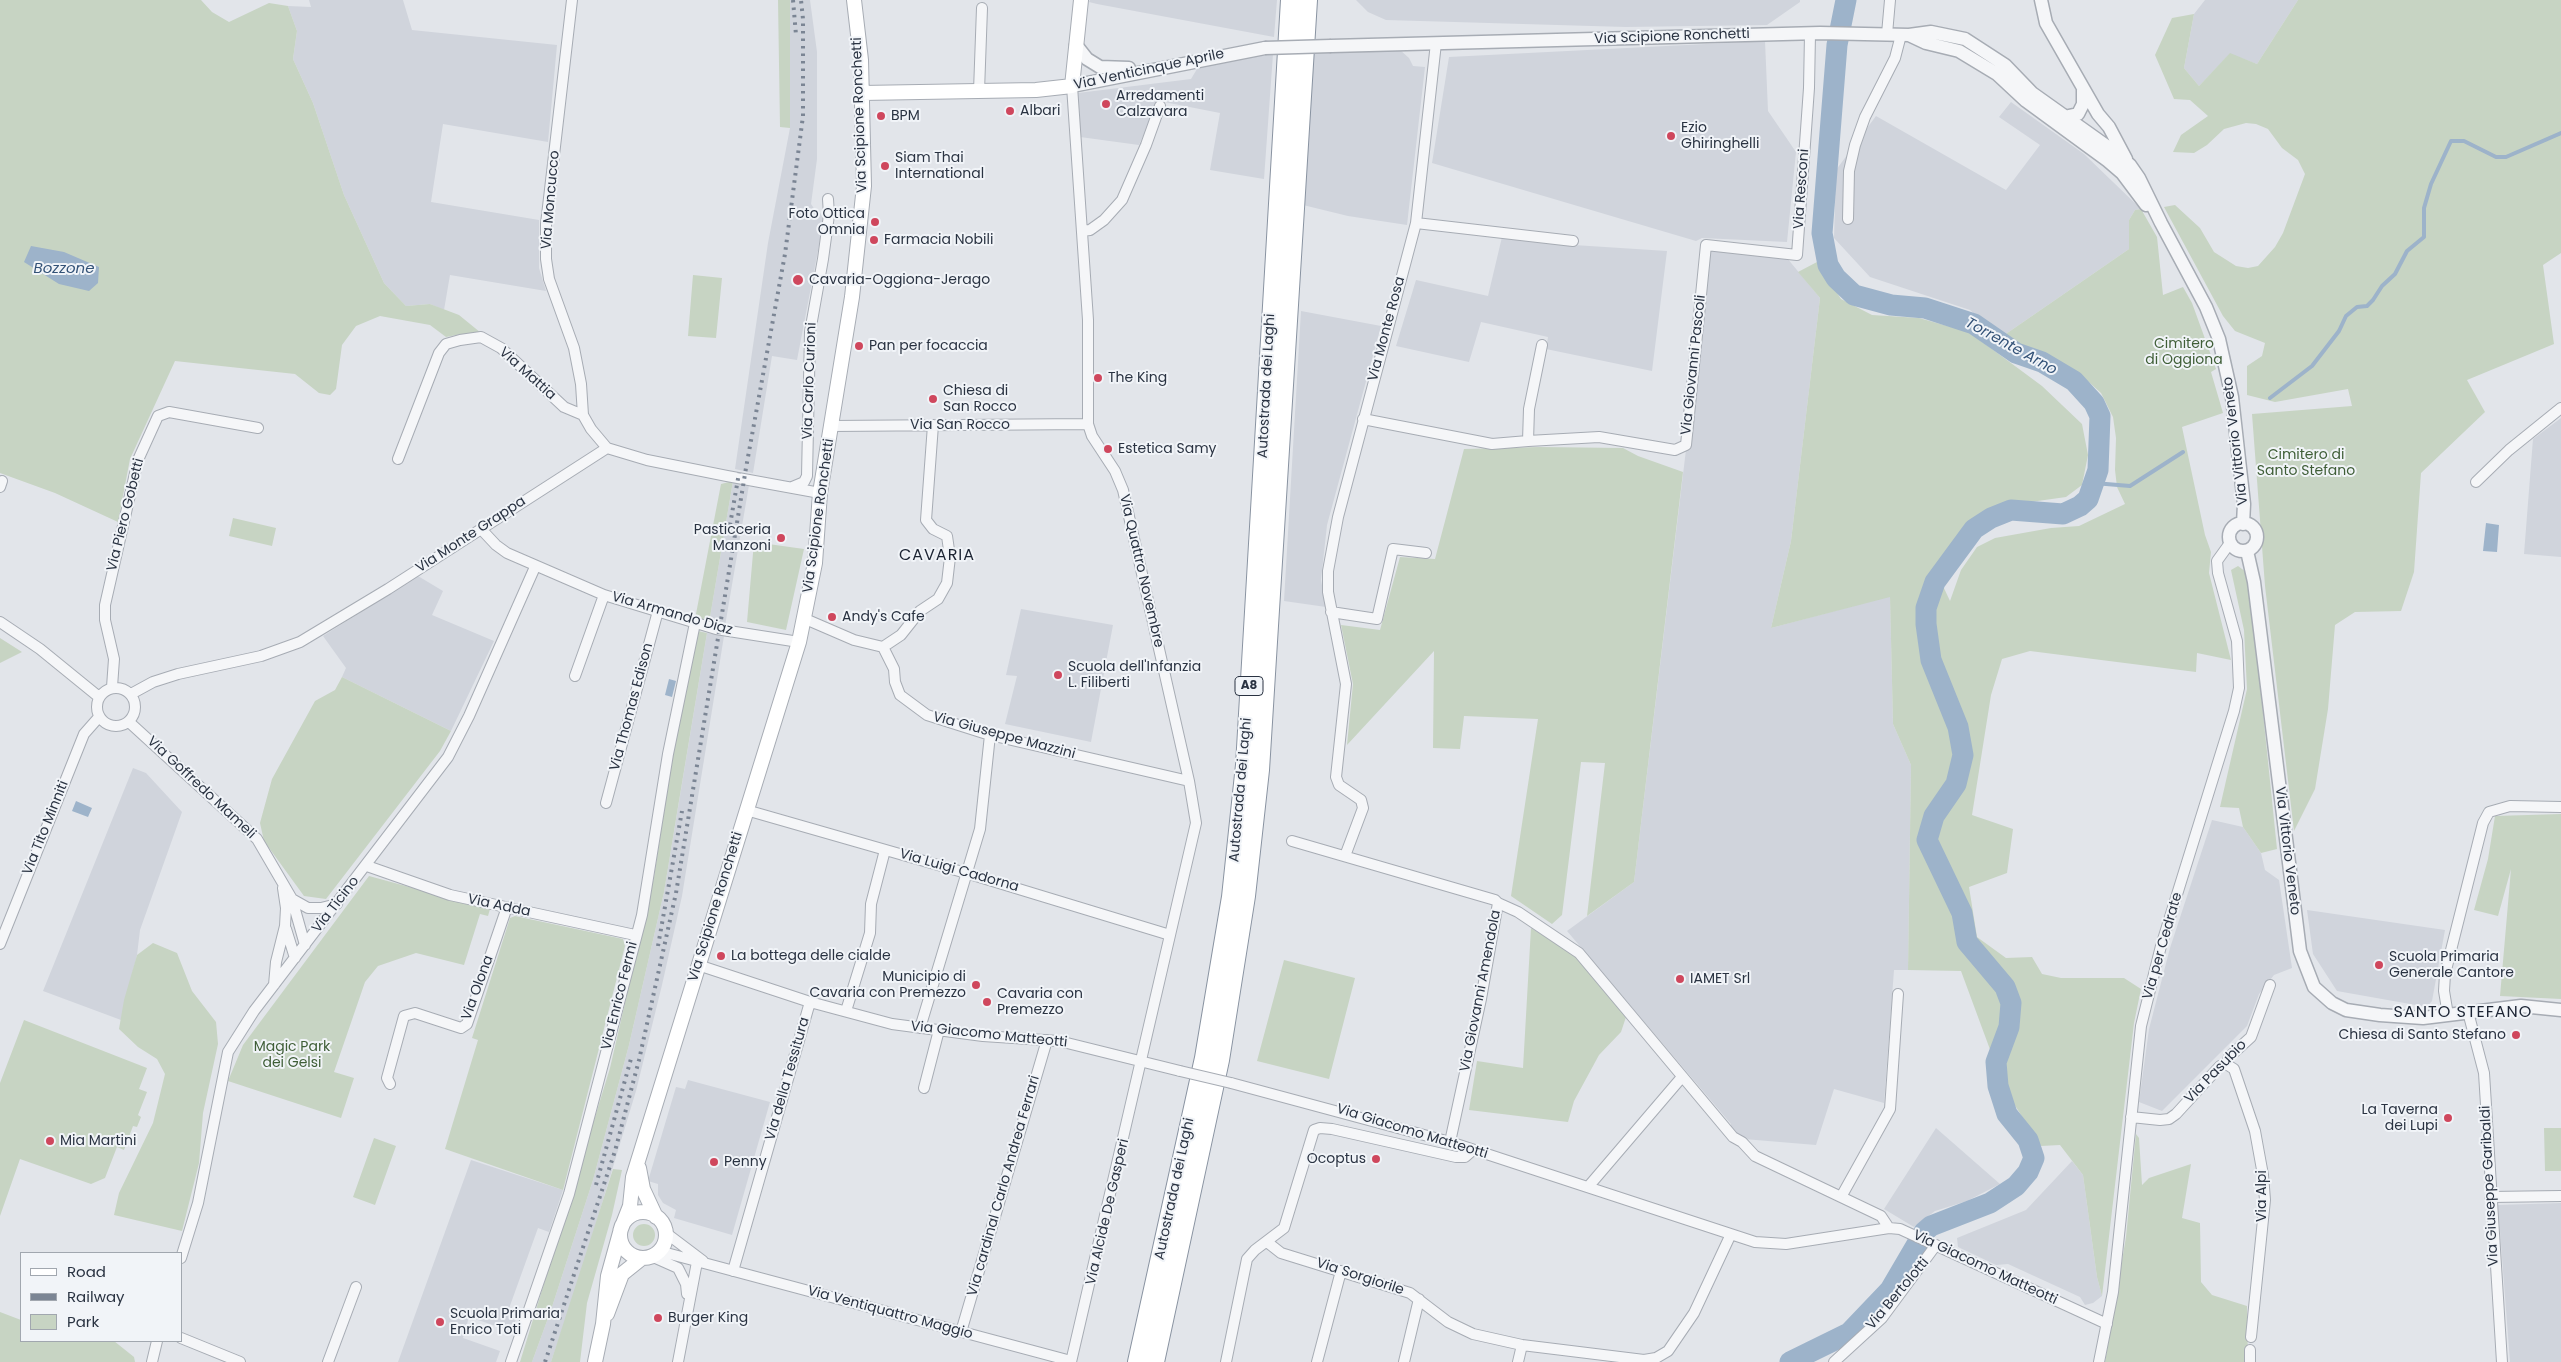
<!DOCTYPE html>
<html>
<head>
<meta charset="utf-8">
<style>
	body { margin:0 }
	#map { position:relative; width:2561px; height:1362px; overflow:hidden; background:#e2e5ea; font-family:Poppins,sans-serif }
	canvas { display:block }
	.legend { position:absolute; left:20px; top:1252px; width:162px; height:90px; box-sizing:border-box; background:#f1f4f8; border:1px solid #a1a7af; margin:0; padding:6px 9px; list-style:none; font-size:15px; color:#2a3342 }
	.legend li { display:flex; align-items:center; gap:10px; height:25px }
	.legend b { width:25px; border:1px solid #a1a7af }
</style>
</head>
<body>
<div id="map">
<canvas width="2561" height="1362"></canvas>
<ul class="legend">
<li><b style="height:6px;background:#fff"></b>Road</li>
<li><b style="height:6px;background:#7b8594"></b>Railway</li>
<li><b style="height:14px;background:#c7d4c3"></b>Park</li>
</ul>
</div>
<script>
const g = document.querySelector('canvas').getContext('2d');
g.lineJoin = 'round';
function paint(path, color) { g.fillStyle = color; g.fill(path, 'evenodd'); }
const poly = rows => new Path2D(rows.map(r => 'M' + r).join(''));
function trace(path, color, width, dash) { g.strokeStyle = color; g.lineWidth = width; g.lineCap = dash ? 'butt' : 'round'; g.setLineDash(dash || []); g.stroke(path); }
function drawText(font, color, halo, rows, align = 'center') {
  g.font = font + ' Poppins,sans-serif'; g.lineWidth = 4; g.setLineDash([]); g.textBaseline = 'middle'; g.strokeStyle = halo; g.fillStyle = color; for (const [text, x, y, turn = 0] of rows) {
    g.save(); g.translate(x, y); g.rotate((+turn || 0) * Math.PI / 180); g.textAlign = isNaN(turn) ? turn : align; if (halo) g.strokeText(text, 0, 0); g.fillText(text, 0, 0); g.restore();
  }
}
paint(poly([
	[309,0,403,0,412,30,557,45,548,142,443,124,431,202,539,220,539,268,546,291,450,275,444,310,430,304,406,306,384,283,344,195,313,103,293,59,297,31,288,6,311,7],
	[790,0,810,0,817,52,817,159,811,204,817,213,825,214,797,360,772,356,753,473,735,469,768,243,790,128],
	[1090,0,1277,0,1274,37,1097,4,1089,2],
	[1356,0,1800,0,1800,2,1767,25,1626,27,1386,20,1368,12],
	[2205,0,2298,0,2257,64,2230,54,2199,86,2184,68,2194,14],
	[1765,41,1768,111,1796,152,1787,242,1702,238,1696,241,1432,163,1449,57],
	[1400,50,1409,58,1413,66,1425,67,1407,225,1348,216,1303,205,1313,52],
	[1273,54,1264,179,1210,170,1220,113,1159,101,1139,145,1080,137,1078,93,1191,79,1197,69,1206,65],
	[2011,102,2084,154,2141,209,2135,210,2129,220,2129,249,2000,338,1970,310,1870,277,1834,238,1836,170,1876,116,2006,190,2040,145,1999,117],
	[1502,237,1574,245,1667,251,1652,371,1546,349,1548,337,1481,322,1469,362,1396,346,1416,280,1488,296],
	[1710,250,1787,258,1820,298,1791,541,1771,628,1890,596,1893,724,1911,765,1908,970,1894,970,1884,1103,1834,1089,1816,1145,1744,1139,1729,1130,1731,1124,1567,931,1634,882],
	[1301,311,1381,326,1327,525,1321,580,1326,607,1284,601],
	[2561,418,2561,557,2524,554,2533,439],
	[733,481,749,485,725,626,709,623],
	[418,576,443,591,432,615,494,641,451,731,342,677,346,668,323,636],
	[1021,609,1113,625,1091,742,1005,724,1017,676,1006,675],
	[707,633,724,636,682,896,662,985,636,1091,577,1286,551,1362,532,1362,551,1310,593,1180,629,1045,664,892],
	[133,768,146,773,182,812,140,930,137,955,121,1020,43,991],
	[2212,820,2243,827,2261,853,2265,870,2279,880,2292,968,2274,975,2259,994,2247,1026,2162,1111,2139,1102,2149,1029,2170,948],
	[2307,910,2445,930,2432,1001,2427,1007,2337,991,2313,954],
	[688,1080,770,1102,732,1235,674,1218,676,1210,663,1203,658,1195,658,1184,648,1181,676,1087,685,1089],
	[1936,1128,2000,1184,1967,1201,1935,1211,1914,1227,1884,1209],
	[471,1160,563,1190,549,1232,538,1228,507,1314,517,1317,511,1331,469,1317,463,1338,500,1351,496,1362,398,1362],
	[2072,1161,2083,1175,2097,1277,2102,1296,2093,1303,2085,1305,2080,1297,2008,1264,1996,1265,1958,1247,1957,1238,2026,1210],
	[2561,1203,2561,1362,2510,1362,2498,1205]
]), '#d0d4dc');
paint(poly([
	[0,0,201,0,212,12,229,22,269,3,288,6,297,31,293,59,313,103,344,195,384,283,406,306,430,304,459,315,486,337,461,334,446,337,430,325,380,316,356,326,342,345,336,389,330,395,319,393,295,374,175,361,130,459,118,522,55,493,0,473],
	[778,0,790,0,790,128,780,127],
	[2298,0,2561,0,2561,253,2543,265,2554,344,2467,380,2485,412,2421,473,2414,572,2401,611,2355,612,2335,625,2328,709,2315,789,2294,831,2265,586,2252,414,2352,406,2348,389,2275,402,2247,395,2247,366,2262,356,2265,343,2235,331,2223,316,2164,207,2175,205,2200,228,2214,252,2236,266,2248,268,2258,266,2275,247,2283,233,2305,174,2298,160,2282,148,2268,129,2256,124,2246,123,2224,129,2207,145,2194,153,2173,152,2181,135,2208,116,2190,100,2174,99,2155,55,2172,18,2194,14,2184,68,2199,86,2230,53,2257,64],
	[2141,209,2157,237,2163,295,2183,287,2192,303,2216,369,2211,372,2223,413,2182,427,2205,535,2211,552,2209,573,2231,660,2197,653,2196,672,2030,651,2002,659,1991,695,1972,815,2013,829,2007,873,1969,887,1977,937,2006,958,2032,957,2042,974,2061,978,2124,978,2141,989,2134,1023,2102,1296,2097,1277,2083,1175,2060,1145,2041,1146,2005,1090,1961,971,1908,970,1911,765,1893,724,1890,597,1771,628,1791,541,1820,298,1798,272,1817,262,1841,299,1872,315,1919,318,1969,332,2042,386,2082,424,2088,455,2082,485,2066,497,1995,507,1964,530,1935,569,1950,601,1961,570,1977,547,1995,538,2051,528,2079,526,2125,504,2117,487,2115,470,2116,438,2113,417,2101,393,2090,383,2047,356,2000,338,2129,249,2129,220,2135,210],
	[693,275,722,278,716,338,688,336],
	[1540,447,1623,448,1638,456,1683,472,1634,882,1587,916,1605,763,1581,762,1562,915,1552,924,1511,896,1538,719,1464,716,1460,749,1433,748,1434,651,1347,745,1353,684,1341,625,1380,630,1400,557,1435,559,1464,449],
	[733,481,709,623,695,619,721,484],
	[233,518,276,528,272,546,229,536],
	[754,542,804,549,786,630,747,622],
	[2238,566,2246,572,2253,616,2277,849,2261,853,2243,827,2239,808,2220,807,2247,689,2244,630,2231,570],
	[698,631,707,633,677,813,664,892,629,1045,593,1180,551,1310,532,1362,520,1362,610,1068,654,877,672,760],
	[0,638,22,652,0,663],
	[342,677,451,731,440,751,326,899,304,896,264,841,260,823,272,779,315,701,335,690],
	[2561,814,2561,999,2500,996,2511,869,2498,916,2474,910,2488,859,2495,816],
	[369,876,490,909,488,916,480,914,464,965,416,953,378,966,365,982,334,1072,354,1078,341,1118,228,1081,243,1045],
	[515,916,623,939,625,946,563,1190,445,1149,478,1040,472,1038,510,918],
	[1531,928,1577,956,1626,1017,1621,1032,1599,1055,1574,1101,1568,1122,1469,1110,1477,1061,1523,1068],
	[153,943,177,953,192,991,216,1022,218,1044,203,1113,199,1163,182,1231,114,1215,119,1193,153,1123,165,1074,157,1059,138,1047,119,1029,124,1000,137,955],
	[1284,960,1355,978,1329,1079,1257,1061],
	[24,1020,147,1068,139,1089,147,1092,138,1115,141,1117,137,1127,133,1126,124,1150,117,1147,105,1178,91,1184,20,1159,0,1216,0,1083],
	[2544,1128,2561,1128,2561,1171,2545,1171],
	[2136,1134,2139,1138,2142,1185,2149,1178,2191,1164,2182,1218,2200,1223,2201,1282,2212,1295,2247,1306,2248,1362,2105,1362,2126,1237],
	[374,1138,396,1146,375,1205,353,1197],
	[613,1169,622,1170,612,1215,587,1303,580,1362,551,1362],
	'633 1235a11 11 0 1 1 22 0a11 11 0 1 1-22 0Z',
	[0,1312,21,1320,21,1341,114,1341,134,1357,135,1362,0,1362]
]), '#c7d4c3');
paint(poly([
	[31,246,64,252,99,267,98,283,89,291,59,284,24,262],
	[2486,523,2499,525,2497,552,2483,551],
	[669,679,676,681,672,697,665,695],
	[76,801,92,808,88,817,72,811]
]), '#9db3ca');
trace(poly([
	[2270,398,2312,366,2339,331,2346,316,2357,307,2367,306,2373,300,2382,286,2395,274,2407,251,2424,237,2424,208,2431,184,2451,141,2464,141,2496,157,2506,157,2561,133],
	[2094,483,2130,486,2183,452]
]), '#9db3ca', 4);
trace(poly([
	[1790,1362,1849,1333,1890,1290,1924,1232,1931,1226,1990,1203,2016,1186,2028,1172,2034,1158,2028,1140,2007,1114,1998,1086,1996,1062,2009,1027,2011,1003,2005,987,1967,942,1962,913,1927,840,1934,816,1956,784,1963,755,1958,727,1931,660,1926,624,1926,608,1935,582,1974,529,1991,518,2011,510,2063,514,2080,506,2088,499,2098,470,2100,416,2094,403,2074,381,2042,362,2016,353,1974,324,1925,308,1891,305,1854,295,1836,278,1828,265,1822,233,1837,45,1846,0]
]), '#9db3ca', 21);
const minor = poly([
	[572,0,546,224,546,259,549,279,574,348,581,384,583,415,591,429,607,448,647,460,727,476,820,493],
	[1887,34,1890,0],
	[979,91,982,8],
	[1848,219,1849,171,1855,145,1865,117,1895,58,1901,35],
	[1416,223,1573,241],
	[1082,231,1090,230,1104,220,1122,200,1146,145,1160,106],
	[1363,419,1492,444,1528,441,1529,409,1542,345],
	[832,426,1088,424],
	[1528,441,1599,437,1675,450,1686,445,1706,245,1797,255,1809,88,1810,34],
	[398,459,439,353,446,344,460,340,481,337,501,348,564,407,583,415],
	[2476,482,2509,450,2561,408],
	[0,487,2,481],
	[792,487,804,482,807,476,810,332,823,259,829,215,828,199],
	[481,529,496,545,507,553,604,595,716,629,799,642],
	[1331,612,1377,619,1393,549,1426,553],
	[803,618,854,640,883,647,894,669,895,682,900,695,927,715,990,735,1189,781],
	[0,622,40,649,99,697],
	[883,647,901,635,920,611,938,599,947,583,950,557,947,536,933,529,926,520,933,425],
	[575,676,604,595],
	[112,687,114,659,105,620,105,605,138,460,158,416,169,412,258,428],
	'97 707a19 19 0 1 1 38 0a19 19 0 1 1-38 0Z',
	[131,694,153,682,178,674,261,656,300,642,388,589,607,448],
	[129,722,257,839,292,899,305,945],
	[606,803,658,611],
	[746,810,966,873,1170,935],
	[1292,841,1495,900,1498,903,1518,912,1579,953,1733,1137,1742,1142,1755,1156,1881,1216,1889,1228],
	[1345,856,1363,808,1361,800,1339,785,1336,777,1346,684,1328,592,1328,571,1338,517,1416,223,1436,43],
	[367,866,450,895,635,935],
	[292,899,308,908,321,908,337,904],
	[286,929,295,958],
	[0,944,84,734,99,717],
	[698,965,810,1002,892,1024,983,1036,1059,1041,1180,1071],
	[274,985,276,962,285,926,286,908,283,888],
	[846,1011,870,933,871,904,885,850],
	[2468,1012,2484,1073,2502,1362],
	[2448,1015,2444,991,2445,974,2483,823,2489,812,2510,806,2561,807],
	[920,1028,980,829,990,735],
	[2226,1064,2234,1069,2255,1131,2263,1175,2265,1200,2251,1337],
	[1231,1083,1450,1142,1755,1242,1786,1244,1889,1228,1900,1229,2107,1324],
	[390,1084,387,1078,404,1016,415,1013,461,1028,467,1024,507,907],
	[924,1088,939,1030],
	[2131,1117,2160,1120,2169,1119,2176,1114,2220,1066,2226,1064,2229,1057,2251,1037,2270,985],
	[1450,1142,1481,999,1498,903],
	[1588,1187,1682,1077],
	[1841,1197,1890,1109,1898,994],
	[2490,1197,2561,1196],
	[666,1233,703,1261],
	[1267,1242,1281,1253,1410,1293,1448,1322,1473,1334,1522,1345,1644,1360,1656,1358,1668,1351,1694,1313,1731,1234],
	[659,1251,1071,1361],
	[651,1256,678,1268,686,1284,687,1294],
	[181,1258,198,1203,228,1052,254,1011,448,757,469,716,535,567],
	[733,1271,810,1002],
	[961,1332,1047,1040],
	[181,1338,240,1362],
	[2250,1350,2250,1362],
	[152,1362,157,1341],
	[328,1362,356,1287],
	[511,1362,569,1194,642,915,668,754,695,623],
	[678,1362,697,1262],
	[1071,1362,1196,823,1189,781,1123,490,1115,471,1092,436,1088,424,1088,320,1072,86],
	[1226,1362,1247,1259,1255,1250,1284,1228,1314,1130,1320,1128,1332,1129,1456,1157,1465,1157,1473,1150],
	[1317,1362,1341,1271],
	[1404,1362,1419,1299],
	[1518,1362,1522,1345],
	[1834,1362,1882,1318,1936,1245],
	[2099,1362,2113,1292,2141,1026,2161,946,2234,711,2239,688,2237,641,2218,573,2217,561,2230,543]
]);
const tertiary = poly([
	[2041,0,2046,23,2098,114,2109,127,2126,159],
	[1909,35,1926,43,1959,51,1997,74,2026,101,2108,161,2122,173,2146,205],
	[1076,45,1087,59,1100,67,1129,68],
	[1331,46,1820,33,1909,35,1931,32,1965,39,2005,65,2032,93,2115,152,2130,165,2139,178,2161,223,2206,307,2219,339,2232,397,2244,504,2243,524],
	[1072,86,1265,48],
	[2064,117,2078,114,2083,104,2083,90],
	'2229 537a14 14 0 1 1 28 0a14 14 0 1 1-28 0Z',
	[2247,551,2254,582,2300,951,2314,987,2332,1003,2346,1010,2380,1015,2423,1018,2521,1006,2561,1010]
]);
const secondary = poly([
	[862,93,1036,90,1072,86,1081,0],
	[639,1168,643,1189,656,1217],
	'620 1235a23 23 0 1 1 46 0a23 23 0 1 1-46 0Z',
	[607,1314,622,1274,642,1258],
	[595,1362,603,1324,608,1276,621,1229,630,1206,633,1177,799,642,815,563,820,493,852,297,864,186,861,60,854,0]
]);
const motorway = poly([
	[1137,1362,1204,1058,1231,897,1245,765,1290,0],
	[1155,1362,1220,1060,1246,896,1260,770,1308,0]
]);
trace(minor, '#a7acb4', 12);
trace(tertiary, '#a7acb4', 15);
trace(secondary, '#a7acb4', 16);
trace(motorway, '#8993a1', 20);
trace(minor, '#f5f6f8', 10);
trace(tertiary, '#f5f6f8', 12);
trace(secondary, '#fff', 14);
trace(motorway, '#fff', 18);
trace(poly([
	[793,0,796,35],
	[730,525,739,473],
	[658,946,682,811],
	[596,1185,632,1055],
	[545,1362,615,1151,639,1060,676,893,746,468,785,254,803,116,803,19,801,0]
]), '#7b8594', 4, [2.5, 5]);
const minorBridge = poly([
	[1180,1071,1231,1083]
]);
const tertiaryBridge = poly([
	[1265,48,1331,46]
]);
trace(minorBridge, '#a7acb4', 12, []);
trace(tertiaryBridge, '#a7acb4', 15, []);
trace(minorBridge, '#f5f6f8', 10);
trace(tertiaryBridge, '#f5f6f8', 12);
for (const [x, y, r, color] of [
	[1106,104,5,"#cf475d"],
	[1010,111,5,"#cf475d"],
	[881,116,5,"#cf475d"],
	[1671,136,5,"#cf475d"],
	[885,166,5,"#cf475d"],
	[875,222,5,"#cf475d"],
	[874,240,5,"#cf475d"],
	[798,280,6,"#cf475d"],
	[859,346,5,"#cf475d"],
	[1098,378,5,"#cf475d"],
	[933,399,5,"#cf475d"],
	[1108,449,5,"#cf475d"],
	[781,538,5,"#cf475d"],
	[832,617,5,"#cf475d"],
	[1058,675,5,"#cf475d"],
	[721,956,5,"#cf475d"],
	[2379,965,5,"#cf475d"],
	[1680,979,5,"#cf475d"],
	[976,985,5,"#cf475d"],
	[987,1002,5,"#cf475d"],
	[2516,1035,5,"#cf475d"],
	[2448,1118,5,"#cf475d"],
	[50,1141,5,"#cf475d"],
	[1376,1159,5,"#cf475d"],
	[714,1162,5,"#cf475d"],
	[658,1318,5,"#cf475d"],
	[440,1322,5,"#cf475d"]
]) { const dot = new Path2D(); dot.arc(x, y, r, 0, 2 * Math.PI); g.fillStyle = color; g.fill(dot); trace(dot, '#f1f4f8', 2); }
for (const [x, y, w] of [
	[1249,686,28]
]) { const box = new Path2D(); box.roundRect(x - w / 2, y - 9.5, w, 19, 4); g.fillStyle = '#f1f4f8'; g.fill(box); trace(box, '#2a3342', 1); }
drawText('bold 12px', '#2a3342', null, [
	["A8",1249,686]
]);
drawText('14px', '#2a3342', '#f1f4f8', [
	["Via Scipione Ronchetti",1672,37,-2],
	["Via Venticinque Aprile",1149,70,-12],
	["Via Scipione Ronchetti",860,115,-92],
	["Via Resconi",1802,189,-86],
	["Via Moncucco",551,200,-85],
	["Via Monte Rosa",1387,329,-75],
	["Via Giovanni Pascoli",1694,365,-84],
	["Via Mattia",527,374,42],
	["Via Carlo Curioni",810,381,-88],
	["Autostrada dei Laghi",1267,386,-87],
	["Via San Rocco",960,425],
	["Via Vittorio Veneto",2236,441,-97],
	["Via Piero Gobetti",126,515,-76],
	["Via Scipione Ronchetti",819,516,-82],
	["Via Monte Grappa",471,535,-33],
	["Via Quattro Novembre",1141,571,77],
	["Via Armando Diaz",672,614,16],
	["Via Thomas Edison",632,707,-75],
	["Via Giuseppe Mazzini",1004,736,15],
	["Via Goffredo Mameli",201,788,43],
	["Autostrada dei Laghi",1241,790,-85],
	["Via Tito Minniti",46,828,-68],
	["Via Vittorio Veneto",2287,851,83],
	["Via Luigi Cadorna",959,871,16],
	["Via Ticino",336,905,-52],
	["Via Adda",499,906,12],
	["Via Scipione Ronchetti",716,907,-73],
	["Via per Cedrate",2163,946,-74],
	["Via Olona",478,988,-70],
	["Via Giovanni Amendola",1481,991,-79],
	["Via Enrico Fermi",620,996,-76],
	["Via Giacomo Matteotti",989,1035,6],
	["Via Pasubio",2216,1072,-46],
	["Via della Tessitura",788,1079,-74],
	["Via Giacomo Matteotti",1412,1132,17],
	["Via cardinal Carlo Andrea Ferrari",1004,1186,-74],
	["Via Giuseppe Garibaldi",2490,1186,-93],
	["Autostrada dei Laghi",1175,1189,-78],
	["Via Alpi",2262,1196,-90],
	["Via Alcide De Gasperi",1108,1212,-77],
	["Via Giacomo Matteotti",1985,1268,25],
	["Via Sorgiorile",1360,1277,18],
	["Via Bertolotti",1898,1294,-50],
	["Via Ventiquattro Maggio",890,1313,15]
]);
drawText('14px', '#2a3342', '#f1f4f8', [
	["Arredamenti",1116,96],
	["Calzavara",1116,112],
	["Albari",1020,111],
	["BPM",891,116],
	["Ezio",1681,128],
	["Ghiringhelli",1681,144],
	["Siam Thai",895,158],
	["International",895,174],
	["Foto Ottica",865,214,"right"],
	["Omnia",865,230,"right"],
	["Farmacia Nobili",884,240],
	["Cavaria-Oggiona-Jerago",809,280],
	["Pan per focaccia",869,346],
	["The King",1108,378],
	["Chiesa di",943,391],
	["San Rocco",943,407],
	["Estetica Samy",1118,449],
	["Pasticceria",771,530,"right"],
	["Manzoni",771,546,"right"],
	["Andy's Cafe",842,617],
	["Scuola dell'Infanzia",1068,667],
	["L. Filiberti",1068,683],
	["La bottega delle cialde",731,956],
	["Scuola Primaria",2389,957],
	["Generale Cantore",2389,973],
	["Municipio di",966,977,"right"],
	["Cavaria con Premezzo",966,993,"right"],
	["IAMET Srl",1690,979],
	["Cavaria con",997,994],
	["Premezzo",997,1010],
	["Chiesa di Santo Stefano",2506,1035,"right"],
	["La Taverna",2438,1110,"right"],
	["dei Lupi",2438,1126,"right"],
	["Mia Martini",60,1141],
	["Ocoptus",1366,1159,"right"],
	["Penny",724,1162],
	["Scuola Primaria",450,1314],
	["Enrico Toti",450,1330],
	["Burger King",668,1318]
], 'left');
drawText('14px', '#3f5e37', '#f1f4f8', [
	["Cimitero",2184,344],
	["di Oggiona",2184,360],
	["Cimitero di",2306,455],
	["Santo Stefano",2306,471],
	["Magic Park",292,1047],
	["dei Gelsi",292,1063]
]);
drawText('italic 15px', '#335277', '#f1f4f8', [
	["Bozzone",64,269],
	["Torrente Arno",2011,347,29]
]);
g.letterSpacing = '1px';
drawText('16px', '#1c2433', '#f1f4f8', [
	["CAVARIA",937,556],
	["SANTO STEFANO",2463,1013]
]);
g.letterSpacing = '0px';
</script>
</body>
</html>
